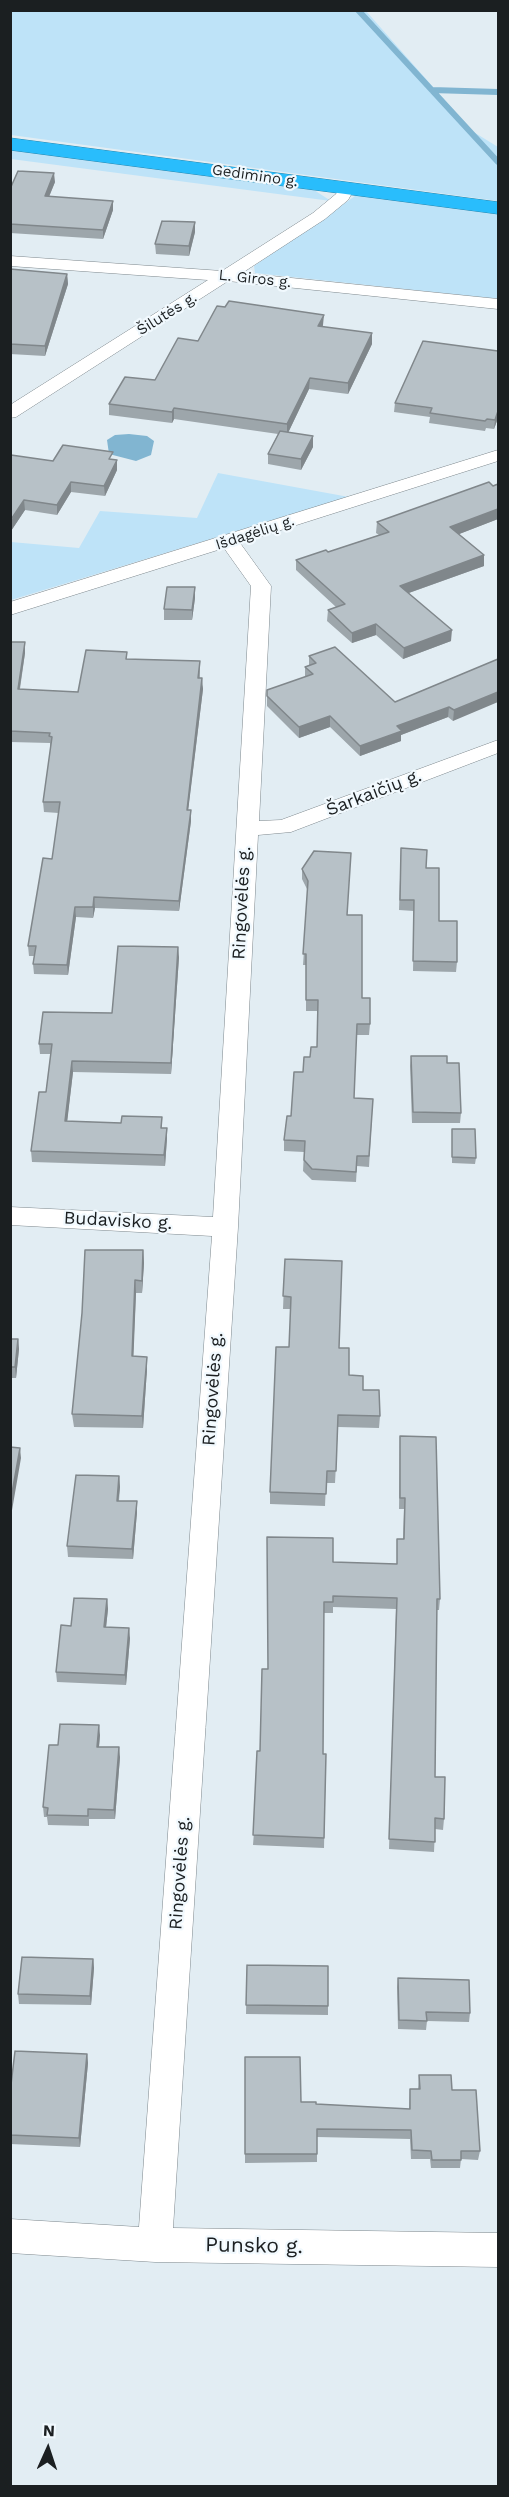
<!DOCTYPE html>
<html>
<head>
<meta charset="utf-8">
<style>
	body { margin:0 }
	#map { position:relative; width:509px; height:2497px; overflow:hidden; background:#e2edf3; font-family:"Work Sans",sans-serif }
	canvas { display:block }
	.frame { position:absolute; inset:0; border:12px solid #1b1f21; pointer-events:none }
	.north { position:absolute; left:18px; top:2419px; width:60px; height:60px; -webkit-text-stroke:4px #f1f9fe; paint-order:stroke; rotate:3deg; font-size:16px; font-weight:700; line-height:24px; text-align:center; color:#1b1f21 }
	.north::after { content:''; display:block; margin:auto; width:21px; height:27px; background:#1b1f21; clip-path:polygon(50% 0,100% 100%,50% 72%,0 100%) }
</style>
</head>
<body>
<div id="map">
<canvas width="509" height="2497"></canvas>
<div class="frame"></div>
<div class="north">N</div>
</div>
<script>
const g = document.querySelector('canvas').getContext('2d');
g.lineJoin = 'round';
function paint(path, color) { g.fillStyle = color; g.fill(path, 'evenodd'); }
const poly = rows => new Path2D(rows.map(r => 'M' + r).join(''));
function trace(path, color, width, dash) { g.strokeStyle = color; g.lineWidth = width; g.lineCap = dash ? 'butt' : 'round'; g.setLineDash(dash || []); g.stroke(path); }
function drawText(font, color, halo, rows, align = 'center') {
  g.font = font + ' "Work Sans",sans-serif'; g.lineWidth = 4.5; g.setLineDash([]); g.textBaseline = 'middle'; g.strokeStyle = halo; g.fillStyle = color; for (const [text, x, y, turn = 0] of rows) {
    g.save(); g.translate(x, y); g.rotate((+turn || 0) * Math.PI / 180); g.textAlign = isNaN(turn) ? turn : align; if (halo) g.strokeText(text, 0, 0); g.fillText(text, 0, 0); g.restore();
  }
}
paint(poly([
	[11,10,366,11,472,131,498,147,498,201,11,135],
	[11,149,314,190,331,201,11,159],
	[358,194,498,214,498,299,255,273,254,266],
	[218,473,349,497,11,600,11,542,79,548,100,511,197,518]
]), '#bee3f8');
paint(poly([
	[129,434,147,436,154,441,151,455,136,461,109,454,107,440,115,435]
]), '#81b5d1');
trace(poly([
	[358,10,498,162],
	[432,90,498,92]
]), '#81b5d1', 6);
const street = poly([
	[347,183,355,188,348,200,325,219,242,273,498,299,498,309,228,281,16,417,10,418,10,405,208,280,10,266,10,256,222,271,313,213,336,194,341,185,347,183],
	[498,450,498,461,240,543,271,586,259,821,281,820,498,740,498,753,291,832,258,835,238,1227,173,2228,498,2233,498,2267,155,2262,10,2253,10,2219,139,2227,212,1236,10,1225,10,1207,213,1217,251,586,224,548,10,615,10,602,498,450]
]);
const highway = poly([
	[10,138,498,202,498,214,10,150,10,138]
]);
trace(street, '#7e888d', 1);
trace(highway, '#2486af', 1);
paint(street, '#fff');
paint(highway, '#29bdfc');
paint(poly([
	[55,182,49,197,113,201,113,210,103,239,10,233,10,189],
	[195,222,195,232,189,256,156,254,155,244],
	[10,269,67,274,68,284,45,356,10,354],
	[323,325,323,327,372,344,348,394,309,389,288,433,313,447,301,470,268,464,268,454,278,434,174,419,172,423,109,415,109,404,155,380,198,341],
	[395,403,498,418,494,429,486,428,485,431,429,423,430,417,394,412],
	[11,455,53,461,117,460,117,470,105,496,71,492,57,515,25,510,11,531,10,530],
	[498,484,498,519,459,534,484,555,484,566,409,593,451,641,403,659,376,635,352,643,327,621,328,610,336,607,296,570,296,560,328,552,379,535,376,533,377,522],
	[195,598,192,620,164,620,164,609],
	[10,642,25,653,20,689,78,692,127,659,200,661,200,678,203,689,188,810,191,821,179,911,95,908,93,918,76,917,68,975,34,974,33,964,34,956,29,956,28,946,52,859,59,813,44,812,43,802,51,747,50,747,50,743,10,742],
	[309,656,395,702,498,659,453,721,448,717,401,735,401,741,360,756,330,727,299,738,267,706,267,690,305,677,305,667,309,665],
	[401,848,426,868,439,921,457,962,456,972,413,971,414,911,399,910],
	[302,869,347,915,362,998,370,1024,369,1035,356,1035,354,1098,373,1099,369,1167,357,1166,356,1182,312,1180,303,1171,304,1152,284,1151,284,1140,303,1072,310,1057,317,1047,318,1011,306,1011,306,965,303,965,308,891,302,879],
	[179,957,171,1074,73,1072,67,1121,121,1123,162,1117,162,1128,167,1128,167,1138,165,1166,32,1162,31,1151,46,1092,51,1054,40,1054,39,1044,112,1013],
	[411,1056,447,1063,461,1113,460,1123,412,1123,410,1066],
	[452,1129,476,1158,475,1164,452,1163],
	[143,1250,144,1263,142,1293,136,1293,133,1356,147,1369,143,1428,74,1427,72,1414],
	[285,1259,339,1348,349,1375,363,1390,380,1416,379,1428,338,1427,335,1483,326,1483,325,1506,270,1504,270,1492,289,1347,291,1309,283,1309],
	[10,1339,18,1339,19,1349,16,1378,10,1378],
	[400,1436,440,1599,439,1610,437,1610,435,1777,444,1819,443,1830,435,1829,434,1852,389,1849,396,1609,333,1607,333,1613,324,1613,323,1754,326,1754,324,1848,253,1845,260,1751,268,1669,333,1562,397,1564,397,1539,403,1539,404,1509,399,1509],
	[119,1476,120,1487,119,1501,137,1512,133,1559,68,1557,67,1546],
	[107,1599,108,1609,106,1627,130,1638,126,1685,57,1682,56,1672,71,1626],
	[100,1735,99,1747,120,1757,115,1819,89,1819,89,1826,48,1825,47,1817,44,1817,43,1807,58,1745],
	[93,1959,94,1968,91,2005,19,2004,18,1994],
	[247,1965,328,2006,328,2015,246,2014],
	[398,1978,470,2013,469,2022,427,2021,426,2030,398,2029,397,1987],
	[87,2054,88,2063,80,2147,10,2144,10,2093],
	[245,2057,301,2102,316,2104,409,2109,410,2089,418,2089,419,2075,452,2090,480,2151,478,2160,461,2159,460,2168,431,2168,430,2159,411,2159,410,2139,317,2137,317,2162,245,2163]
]), '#9da6ab');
paint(poly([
	[54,173,55,182,45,206,45,196],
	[113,201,113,210,103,239,103,230],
	[195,222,195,232,189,256,189,246],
	[67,274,68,284,45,356,45,346],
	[324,315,323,325,318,337,318,326],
	[372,333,372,344,348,394,348,383],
	[310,378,309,389,287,435,287,424],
	[174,408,174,419,172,423,172,412],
	[498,411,498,418,494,429,495,420],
	[313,436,313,447,301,470,301,459],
	[117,460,117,470,105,496,104,486],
	[71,482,71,492,57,515,57,505],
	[24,500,25,510,11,531,11,521],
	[498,509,498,519,449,538,450,527],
	[484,555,484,566,400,596,400,586],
	[195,587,195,598,192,620,192,610],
	[376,624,376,635,352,643,352,633],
	[452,630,451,641,403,659,404,648],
	[25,642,25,653,18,699,18,689],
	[202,678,203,689,187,820,187,810],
	[498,692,498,702,453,721,454,710],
	[449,707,448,717,401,735,401,741,360,756,360,746,397,726],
	[330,716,330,727,299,738,299,727],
	[191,810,191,821,179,911,179,901],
	[94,897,95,908,93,918,93,907],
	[75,907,76,917,68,975,67,965],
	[178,947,179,957,171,1074,171,1063],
	[72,1061,73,1072,66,1132,65,1121],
	[167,1128,167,1138,165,1166,164,1155],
	[143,1250,144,1263,142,1293,142,1281],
	[135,1280,136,1293,133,1369,132,1356],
	[18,1339,19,1349,16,1378,15,1367],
	[147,1357,147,1369,143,1428,142,1416],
	[20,1448,21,1458,10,1522,10,1504],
	[119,1476,120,1487,117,1511,117,1501],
	[137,1501,137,1512,133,1559,132,1549],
	[107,1599,108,1609,105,1637,104,1627],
	[129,1628,130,1638,126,1685,125,1675],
	[99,1725,100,1735,98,1757,97,1747],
	[119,1747,120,1757,115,1819,114,1810],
	[93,1959,94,1968,91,2005,90,1996],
	[87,2054,88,2063,80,2147,79,2138]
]), '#80878b');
const building = poly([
	[18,171,54,173,45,196,113,201,103,230,10,224,10,189,18,171],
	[162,221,195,222,189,246,155,244,162,221],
	[10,269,67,274,45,346,10,344,10,269],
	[229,301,324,315,318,326,372,333,348,383,310,378,287,424,174,408,172,412,109,404,125,377,155,380,178,338,198,341,217,306,225,307,229,301],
	[423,341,498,351,498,411,495,420,487,419,485,421,430,413,432,408,395,403,423,341],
	[280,431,313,436,301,459,268,454,280,431],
	[63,445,113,452,109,459,117,460,104,486,71,482,57,505,24,500,10,521,11,455,53,461,63,445],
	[489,482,493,486,498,484,498,509,450,527,484,555,400,586,452,630,404,648,376,624,352,633,328,610,345,604,296,560,326,550,328,552,389,532,377,522,489,482],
	[167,587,195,587,192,610,164,609,167,587],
	[10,642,25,642,18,689,78,692,86,650,127,652,126,659,200,661,198,678,202,678,187,810,191,810,179,901,94,897,93,907,75,907,67,965,33,964,36,946,28,946,43,858,52,859,60,802,43,802,52,737,49,736,50,733,10,731,10,642],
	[335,647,395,702,498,659,498,692,454,710,449,707,397,726,402,731,360,746,330,716,299,727,267,696,267,690,313,674,305,667,316,663,309,656,335,647],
	[401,848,427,850,426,868,439,868,439,921,457,921,457,962,413,961,414,900,400,900,401,848],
	[314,851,351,853,347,915,362,915,362,998,370,998,370,1024,357,1024,354,1098,373,1099,369,1156,357,1156,356,1172,312,1169,304,1160,305,1141,284,1140,287,1116,291,1116,294,1072,303,1072,304,1057,310,1057,311,1047,317,1047,318,1000,306,1000,306,954,303,954,308,881,302,869,314,851],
	[118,946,178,947,171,1063,72,1061,65,1121,121,1123,122,1116,162,1117,161,1128,167,1128,164,1155,31,1151,39,1092,46,1092,52,1044,39,1044,43,1012,112,1013,118,946],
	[411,1056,447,1056,447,1063,459,1063,461,1113,413,1112,411,1056],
	[452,1129,475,1129,476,1158,452,1157,452,1129],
	[85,1250,143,1250,142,1281,135,1280,132,1356,147,1357,142,1416,72,1414,82,1313,85,1250],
	[285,1259,342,1261,339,1348,349,1348,349,1375,363,1376,363,1390,379,1390,380,1416,338,1415,336,1471,327,1471,326,1494,270,1492,276,1347,289,1347,291,1297,283,1296,285,1259],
	[10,1339,18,1339,15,1367,10,1367,10,1339],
	[400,1436,436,1437,440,1599,437,1599,435,1777,445,1777,444,1819,435,1818,435,1842,389,1839,397,1598,333,1596,333,1602,324,1602,323,1754,326,1754,324,1838,253,1835,257,1751,260,1751,262,1669,268,1669,267,1537,333,1538,333,1562,397,1564,397,1539,404,1539,405,1498,400,1498,400,1436],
	[10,1447,20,1448,10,1504,10,1447],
	[76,1475,119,1476,117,1501,137,1501,132,1549,67,1546,76,1475],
	[74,1598,107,1599,104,1627,129,1628,125,1675,56,1672,61,1625,71,1626,74,1598],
	[60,1724,99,1725,97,1747,119,1747,114,1810,88,1809,88,1816,47,1815,48,1808,43,1807,49,1745,58,1745,60,1724],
	[22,1957,93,1959,90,1996,18,1994,22,1957],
	[247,1965,328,1966,328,2006,246,2005,247,1965],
	[398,1978,469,1980,470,2013,426,2012,427,2021,399,2020,398,1978],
	[15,2051,87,2054,79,2138,10,2135,10,2093,15,2051],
	[245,2057,300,2057,301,2102,316,2102,316,2104,410,2109,410,2089,420,2089,419,2075,451,2075,452,2090,476,2090,480,2151,461,2151,461,2160,432,2160,431,2151,412,2150,411,2130,317,2129,317,2154,245,2154,245,2057]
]);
paint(building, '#b7c1c7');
trace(building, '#80878b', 1.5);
drawText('15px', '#1b1f21', '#f1f9fe', [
	["Gedimino g.",255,176,8],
	["L. Giros g.",255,279,6],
	["Šilutės g.",167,314,-32],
	["Išdagėlių g.",255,533,-18]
]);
drawText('18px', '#1b1f21', '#f1f9fe', [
	["Šarkaičių g.",374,793,-21],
	["Ringovėlės g.",242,903,-87],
	["Budavisko g.",118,1221,3],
	["Ringovėlės g.",213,1389,-86],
	["Ringovėlės g.",180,1873,-86]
]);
drawText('21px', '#1b1f21', '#f1f9fe', [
	["Punsko g.",254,2246,1]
]);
</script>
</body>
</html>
